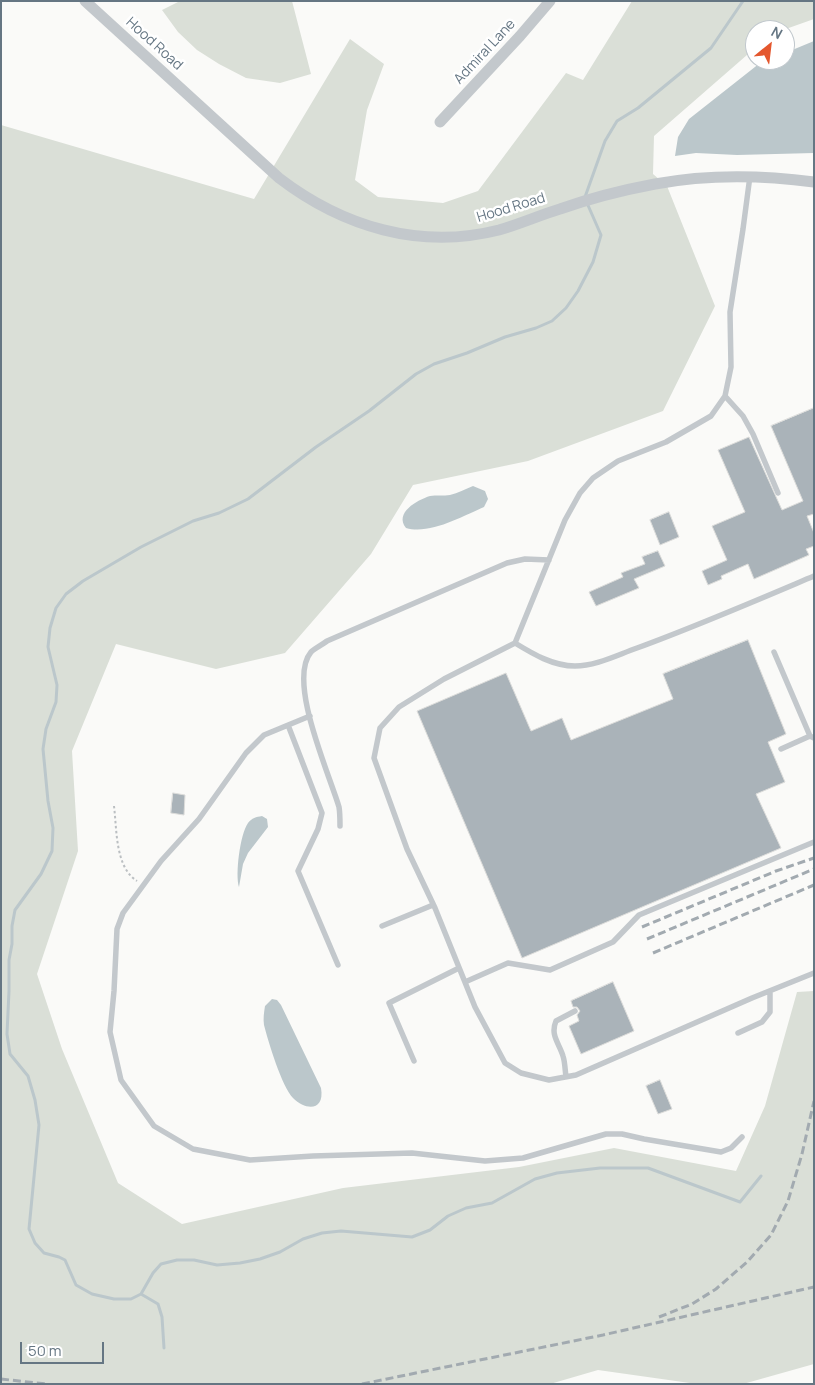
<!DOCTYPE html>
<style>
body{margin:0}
#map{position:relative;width:815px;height:1385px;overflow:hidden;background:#fafaf8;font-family:Manrope,sans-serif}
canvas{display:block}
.frame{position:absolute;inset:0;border:2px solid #657683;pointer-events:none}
.north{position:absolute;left:745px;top:20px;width:50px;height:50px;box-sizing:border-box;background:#fff;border:1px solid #c1c8cd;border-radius:50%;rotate:29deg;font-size:14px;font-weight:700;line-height:20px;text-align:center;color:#657683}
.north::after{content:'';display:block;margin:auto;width:18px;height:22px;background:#e4572e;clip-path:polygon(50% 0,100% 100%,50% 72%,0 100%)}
.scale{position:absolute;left:20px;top:1342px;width:84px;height:22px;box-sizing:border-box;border:2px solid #657683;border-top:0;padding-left:6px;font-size:15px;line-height:18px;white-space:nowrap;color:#657683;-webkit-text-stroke:4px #fff;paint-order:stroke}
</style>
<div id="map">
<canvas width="815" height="1385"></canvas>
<div class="frame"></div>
<div class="north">N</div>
<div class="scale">50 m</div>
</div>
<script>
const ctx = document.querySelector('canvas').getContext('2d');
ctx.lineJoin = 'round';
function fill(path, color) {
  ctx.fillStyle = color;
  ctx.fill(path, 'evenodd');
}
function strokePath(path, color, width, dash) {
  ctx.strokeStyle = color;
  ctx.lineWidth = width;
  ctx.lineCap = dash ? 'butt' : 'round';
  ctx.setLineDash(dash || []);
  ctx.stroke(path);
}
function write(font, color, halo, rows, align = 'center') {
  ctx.font = font + ' Manrope,sans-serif';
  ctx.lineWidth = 5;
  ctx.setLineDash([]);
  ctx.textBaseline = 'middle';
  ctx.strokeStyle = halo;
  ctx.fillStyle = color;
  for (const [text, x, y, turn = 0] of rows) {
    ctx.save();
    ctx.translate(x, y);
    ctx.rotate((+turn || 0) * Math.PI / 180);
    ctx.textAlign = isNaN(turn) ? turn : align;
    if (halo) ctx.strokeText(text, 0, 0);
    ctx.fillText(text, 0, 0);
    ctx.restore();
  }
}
fill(new Path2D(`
 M180,1h112l19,73 -31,9 -34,-5 -27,-14 -22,-14 -19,-18 -16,-22z
 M632,1h182v18l-31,11h-28v18l-101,88 -1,38 14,12 48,120 -52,105 -135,50 -115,24 -42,69 -86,99 -69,16 -100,-25 -44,107 6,100 -41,123 25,75 56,134 64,41 161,-36 176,-21 95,-19 122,23 29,-65 32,-114 17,-1v373l-71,20h-46l-99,-14 -48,14h-549v-1259l253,74 96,-160 34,25 -17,46 -12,70 23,17 65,6 35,-12 88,-118 17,7z`), '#dadfd7');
fill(new Path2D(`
 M814,41v112l-77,2 -41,-2 -21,3 3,-19 11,-18 71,-56 7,-3h18v-7z
 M473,486l12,5 3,8 -4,8c-21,9 -54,28 -78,21 -12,-15 11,-28 24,-32 6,-1 14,0 20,-1 8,-2 15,-6 23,-9z
 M262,816l5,3 1,8 -20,26 -5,11 -4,23c-4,-12 1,-53 9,-64 4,-5 8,-6 14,-7z
 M272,999l5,1 4,5 40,83c4,23 -15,23 -28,10 -11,-11 -25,-57 -29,-73 -1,-6 0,-13 1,-19z`), '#bbc7cb');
strokePath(new Path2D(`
 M585,197l20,-56 12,-20 21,-13 73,-60 32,-47
 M587,203l14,32 -8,27 -15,29 -12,17 -14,13 -16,7 -31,9 -38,16 -33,11 -18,10 -47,37 -53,36 -68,52 -29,14 -26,8 -52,26 -58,34 -17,13 -10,14 -6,20 -2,19 9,38 -1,17 -10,27 -3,20 5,52 5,27 -1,23 -11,23 -26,36 -3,16v18l-3,16v31l-2,43 3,20 18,22 7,24 4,25 -10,104 6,14 9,10 15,4 6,3 11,25 16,9 22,5h17l10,-5 12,-21 8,-9 16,-4h17l23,5 23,-2 20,-4 20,-7 23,-13 19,-6 19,-2 71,6 18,-7 18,-14 18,-8 26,-5 43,-24 22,-6 43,-5h48l92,34 21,-26
 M141,1294l17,10 4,13 2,31`), '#bbc7cb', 3);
const building = new Path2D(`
 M814,408v106l-7,2 7,17v13l-8,3 3,6 -55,24 -6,-15 -27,12 1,3 -14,6 -6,-14 25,-11 -15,-34 33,-14 -27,-62 31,-13 33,73 21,-9 -32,-75z
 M669,512l10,25 -19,8 -10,-25z
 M658,551l7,15 -31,13 5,9 -43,18 -7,-14 34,-15 -2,-4 24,-9 -3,-7z
 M748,640l38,94 -18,8 17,40 -29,12 25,54 -259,110 -105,-247 89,-38 25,58 31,-13 9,22 102,-41 -10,-25z
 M173,793l12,2 -1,20 -13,-2z
 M613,982l21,49 -53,23 -12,-28 10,-5 -2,-6 3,-4 -3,-4h-4l-2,-6z
 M660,1080l12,29 -14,5 -12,-28z`);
fill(building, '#aab3b9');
strokePath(building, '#dcdcda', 1);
strokePath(new Path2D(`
 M114,806c3,24 1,61 23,75`), '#bbbfc2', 2, [2.5, 2.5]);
strokePath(new Path2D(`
 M750,176l-7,53 -13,83 1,55 -6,29 -14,20 -45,26 -48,19 -25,17 -13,15 -15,27 -50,123 -71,36 -45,28 -19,21 -6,30 33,91 28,59 40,99 30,56 16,10 28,7 27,-5 176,-77 62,-25
 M725,396l18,20 10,18 25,59
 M515,643c18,11 38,23 60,23 21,0 42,-11 62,-18 60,-22 118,-47 177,-72
 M774,652l36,84 4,2
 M310,716l-46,19 -18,18 -47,66 -38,42 -38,52 -6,16 -3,62 -4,41 11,48 33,46 39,23 57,11 63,-4 99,-3 73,8 38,-3 83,-24h16l22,5 77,13 10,-4 11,-11
 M288,725l34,88 -4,16 -20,42 40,94
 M781,749l29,-13
 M340,826c0,-6 0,-13 -1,-19 -10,-34 -52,-126 -28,-155 4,-4 11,-7 16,-11l180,-78 18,-4 24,1
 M382,926l51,-21
 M465,982l43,-19 42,7 63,-28 26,-27 175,-73
 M738,1033l24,-11 8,-10v-21
 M414,1061l-25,-58 70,-35
 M566,1077c-1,-7 -1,-15 -3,-21 -4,-13 -13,-21 -7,-35l19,-10`), '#c3c8cc', 5.5);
strokePath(new Path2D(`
 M85,1l194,177c64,49 141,72 220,52 21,-6 41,-15 61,-21 31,-11 63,-19 95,-25 53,-10 106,-9 159,-2
 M440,122l80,-86 30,-35`), '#c3c8cc', 11);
strokePath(new Path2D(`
 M642,927l134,-56 38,-13
 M647,939l167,-70
 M653,953l161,-68
 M659,1317l33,-13 24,-15 31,-27 24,-27 17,-34 14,-47 12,-53
 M1,1379l45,5
 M362,1384l241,-49 211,-48`), '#a2aab0', 3, [8, 4]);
write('14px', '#657683', '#fff', [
 ["Hood Road",154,44,42],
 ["Admiral Lane",485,52,-47],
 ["Hood Road",511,208,-17]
]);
</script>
